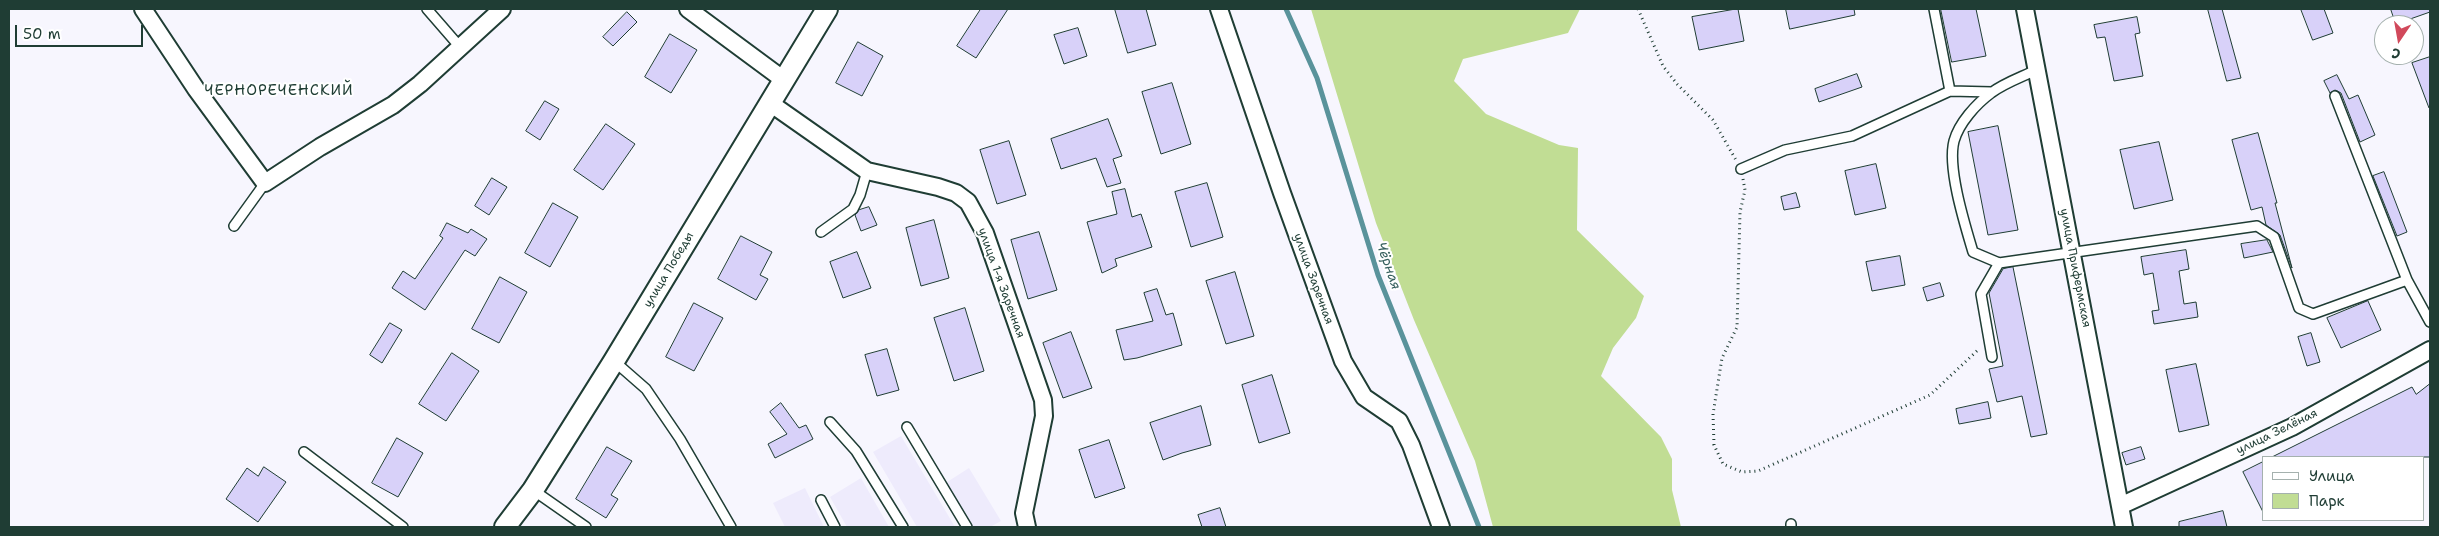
<!DOCTYPE html>
<meta charset="utf-8">
<style>
body{margin:0}
#map{position:relative;width:2439px;height:536px;overflow:hidden;background:#f7f6fe;font-family:"Shantell Sans",sans-serif}
canvas{display:block}
.frame{position:absolute;inset:0;border:10px solid #1f3d34;pointer-events:none}
.legend{position:absolute;left:2262px;top:456px;width:162px;height:65px;box-sizing:border-box;background:#fff;border:1px solid #a5b1ae;margin:0;padding:6px 9px;list-style:none;font-size:15px;color:#1f3d34}
.legend li{display:flex;align-items:center;gap:10px;height:25px}
.legend b{width:25px;border:1px solid #a5b1ae}
.north{position:absolute;left:2374px;top:15px;width:50px;height:50px;box-sizing:border-box;background:#fff;border:1px solid #a5b1ae;border-radius:50%;rotate:192deg;font-size:14px;font-weight:700;line-height:20px;text-align:center;color:#1f3d34}
.north::after{content:'';display:block;margin:auto;width:18px;height:22px;background:#d1495b;clip-path:polygon(50% 0,100% 100%,50% 72%,0 100%)}
.scale{position:absolute;left:15px;top:25px;width:128px;height:22px;box-sizing:border-box;border:2px solid #1f3d34;border-top:0;padding-left:6px;font-size:15px;line-height:18px;white-space:nowrap;color:#1f3d34;-webkit-text-stroke:4px #fff;paint-order:stroke}
</style>
<div id="map">
<canvas width="2439" height="536"></canvas>
<div class="frame"></div>
<ul class="legend">
<li><b style="height:6px;background:#fff"></b>Улица</li>
<li><b style="height:14px;background:#c1dd94"></b>Парк</li>
</ul>
<div class="north">С</div>
<div class="scale">50 m</div>
</div>
<script>
const ctx = document.querySelector('canvas').getContext('2d');
ctx.lineJoin = 'round';
function fill(path, color) {
  ctx.fillStyle = color;
  ctx.fill(path, 'evenodd');
}
function strokePath(path, color, width, dash) {
  ctx.strokeStyle = color;
  ctx.lineWidth = width;
  ctx.lineCap = dash ? 'butt' : 'round';
  ctx.setLineDash(dash || []);
  ctx.stroke(path);
}
function write(font, color, halo, rows, align = 'center') {
  ctx.font = font + ' "Shantell Sans",sans-serif';
  ctx.lineWidth = 4;
  ctx.setLineDash([]);
  ctx.textBaseline = 'middle';
  ctx.strokeStyle = halo;
  ctx.fillStyle = color;
  for (const [text, x, y, turn = 0] of rows) {
    ctx.save();
    ctx.translate(x, y);
    ctx.rotate((+turn || 0) * Math.PI / 180);
    ctx.textAlign = isNaN(turn) ? turn : align;
    if (halo) ctx.strokeText(text, 0, 0);
    ctx.fillText(text, 0, 0);
    ctx.restore();
  }
}
fill(new Path2D(`
 M901,436l54,91h-38l-44,-75z
 M969,468l32,53 -11,6h-21l-25,-43z
 M861,478l28,49h-42l-17,-30z
 M805,488l19,39h-39l-12,-24z`), '#eeebfc');
fill(new Path2D(`
 M1311,9h269l-12,24 -105,26 -9,22 32,33 73,31 19,3 -1,82 67,66 -8,22 -23,30 -12,28 60,61 11,22v31l9,37h-188l-18,-66 -61,-141 -38,-97z`), '#c1dd94');
strokePath(new Path2D(`
 M1286,9l31,69 61,197 101,252`), '#5a939b', 5);
const building = new Path2D(`
 M981,9h27l-32,49 -19,-12z
 M1115,9h31l10,36 -28,8z
 M1738,9l6,32 -45,9 -7,-33z
 M1786,9h68l1,6 -65,14z
 M1941,9h35l10,47 -34,6z
 M2208,9h14l19,69 -14,3z
 M2301,9h23l9,24 -20,7z
 M2391,9h39v3l-34,12z
 M627,12l10,10 -24,24 -10,-9z
 M2137,17l3,16 -5,1 8,42 -29,5 -9,-44 -8,1 -3,-13z
 M1078,28l9,28 -23,8 -10,-29z
 M670,34l27,16 -26,43 -26,-16z
 M858,42l25,14 -21,40 -26,-13z
 M2430,57v51h-1l-17,-45z
 M1857,74l5,13 -43,15 -4,-13z
 M2337,75l12,24 9,-4 17,40 -15,7 -19,-49 -6,-3 -5,3 -6,-12z
 M1172,83l19,61 -30,10 -19,-62z
 M545,101l14,8 -19,31 -14,-9z
 M1108,119l14,37 -9,3 8,24 -14,4 -11,-29 -35,11 -10,-30z
 M606,124l29,20 -32,46 -29,-20z
 M1998,126l20,104 -30,5 -20,-103z
 M2258,133l19,70h-2l17,65 -12,-33 -14,-10 -4,-18 -11,3 -19,-70z
 M1009,141l17,54 -29,9 -17,-54z
 M2159,142l14,58 -39,9 -14,-59z
 M1876,164l10,44 -31,7 -10,-44z
 M2384,172l23,60 -10,4 -24,-60z
 M492,178l15,9 -18,28 -14,-9z
 M1207,183l16,54 -32,10 -16,-55z
 M1125,189l7,28 9,-3 11,33 -37,12 2,7 -15,7 -15,-51 30,-8 -5,-22z
 M1796,193l4,14 -16,3 -3,-13z
 M553,203l25,14 -28,50 -25,-14z
 M869,207l8,18 -16,6 -6,-16 4,-5z
 M934,220l15,58 -28,8 -15,-58z
 M447,223l21,10 3,-4 16,10 -12,17 -10,-6 -40,60 -33,-22 11,-17 12,8 28,-41 -3,-2z
 M1039,232l18,58 -29,9 -17,-59z
 M741,236l31,16 -12,23 8,4 -12,21 -38,-21z
 M2267,240l6,12 -29,6 -3,-14z
 M2186,250l3,19 -10,2 5,33 12,-2 2,15 -44,7 -2,-13 7,-1 -6,-37 -9,2 -3,-18z
 M857,252l14,36 -28,10 -13,-36z
 M1900,256l5,29 -33,6 -6,-29z
 M2013,267l34,167 -16,3 -9,-41 -25,6 -8,-33 14,-3 -14,-73 14,-24z
 M1235,272l19,64 -28,8 -20,-63z
 M500,277l27,15 -28,51 -27,-14z
 M1940,283l4,13 -17,5 -4,-13z
 M1157,289l9,26 7,-2 9,32 -45,13 -13,2 -8,-30 37,-9 -9,-28z
 M2368,301l13,29 -40,18 -14,-30z
 M694,303l29,15 -29,53 -28,-14z
 M965,308l19,63 -30,10 -20,-63z
 M390,323l12,7 -20,33 -12,-8z
 M1071,332l21,56 -29,10 -20,-55z
 M2311,333l9,29 -13,4 -9,-29z
 M887,349l12,41 -22,6 -12,-41z
 M452,353l27,18 -33,50 -27,-17z
 M2196,364l13,61 -30,7 -13,-62z
 M1272,375l18,58 -31,10 -17,-58z
 M2430,384v73h-158l140,-70 4,7z
 M1988,402l3,16 -32,6 -3,-15z
 M781,403l18,25 7,-3 7,14 -38,19 -7,-14 19,-10 -17,-22z
 M1201,406l10,39 -29,8 -19,7 -13,-37z
 M397,438l26,15 -25,44 -26,-14z
 M1109,440l16,48 -30,10 -16,-48z
 M607,447l25,14 -21,34 7,4 -12,19 -30,-19z
 M2141,447l4,12 -19,6 -4,-12z
 M2263,462v50l-20,-40z
 M264,467l22,15 -28,40 -32,-23 21,-31 11,8z
 M1220,508l6,19h-24l-4,-12z
 M2223,511l4,16h-48v-5z`);
fill(building, '#d8d1f9');
strokePath(building, '#1f3d34', 1);
const service = new Path2D(`
 M427,9l33,38
 M1934,9l16,82
 M2036,70c-14,7 -32,13 -45,23 -15,11 -32,30 -37,48 -7,27 11,84 19,111l26,11 258,-37 17,11 25,71 14,6 94,-34 23,42
 M2335,96l72,184
 M1741,169l44,-19 67,-14 98,-45 42,1
 M234,226l31,-43
 M821,232l32,-23 7,-14 7,-24
 M1992,357l-11,-63 18,-31
 M614,361l32,28 34,50 51,88
 M830,422l26,29 47,76
 M907,427l60,100
 M304,452l99,75
 M533,490l53,37
 M821,500l14,27
 M1791,524v3`);
const minor = new Path2D(`
 M143,9l53,80 69,94 55,-36 73,-42 27,-21 82,-75
 M688,9l96,71
 M1219,9l63,184 61,168 21,36 35,24 12,24 30,82
 M2025,9l99,518
 M770,103l97,68 71,16 18,6 12,9 17,31 58,167 1,16 -20,97 3,14
 M2120,506l172,-79 138,-77`);
const tertiary = new Path2D(`
 M505,527l28,-37 81,-129 213,-352`);
strokePath(service, '#1f3d34', 12);
strokePath(minor, '#1f3d34', 20);
strokePath(tertiary, '#1f3d34', 24);
strokePath(new Path2D(`
 M1638,9l25,57 14,18 36,36 23,40
 M1743,179l2,11 -5,22 -3,115 -15,31 -9,56 1,31 9,19 19,8 16,-1 172,-76 49,-46`), '#1f3d34', 3, [1, 4]);
strokePath(service, '#fff', 9);
strokePath(minor, '#fff', 16);
strokePath(tertiary, '#fff', 20);
write('12px', '#1f3d34', '#fff', [
 ["улица Прифермская",2075,268,79],
 ["улица Победы",669,270,-59],
 ["улица Заречная",1313,279,70],
 ["улица 1-я Заречная",1001,283,70],
 ["улица Зелёная",2277,432,-26]
]);
write('italic 14px', '#38615f', '#fff', [
 ["Чёрная",1388,266,71]
]);
ctx.letterSpacing = '1px';
write('15px', '#1f3d34', '#fff', [
 ["ЧЕРНОРЕЧЕНСКИЙ",279,91]
]);
ctx.letterSpacing = '0px';
</script>
